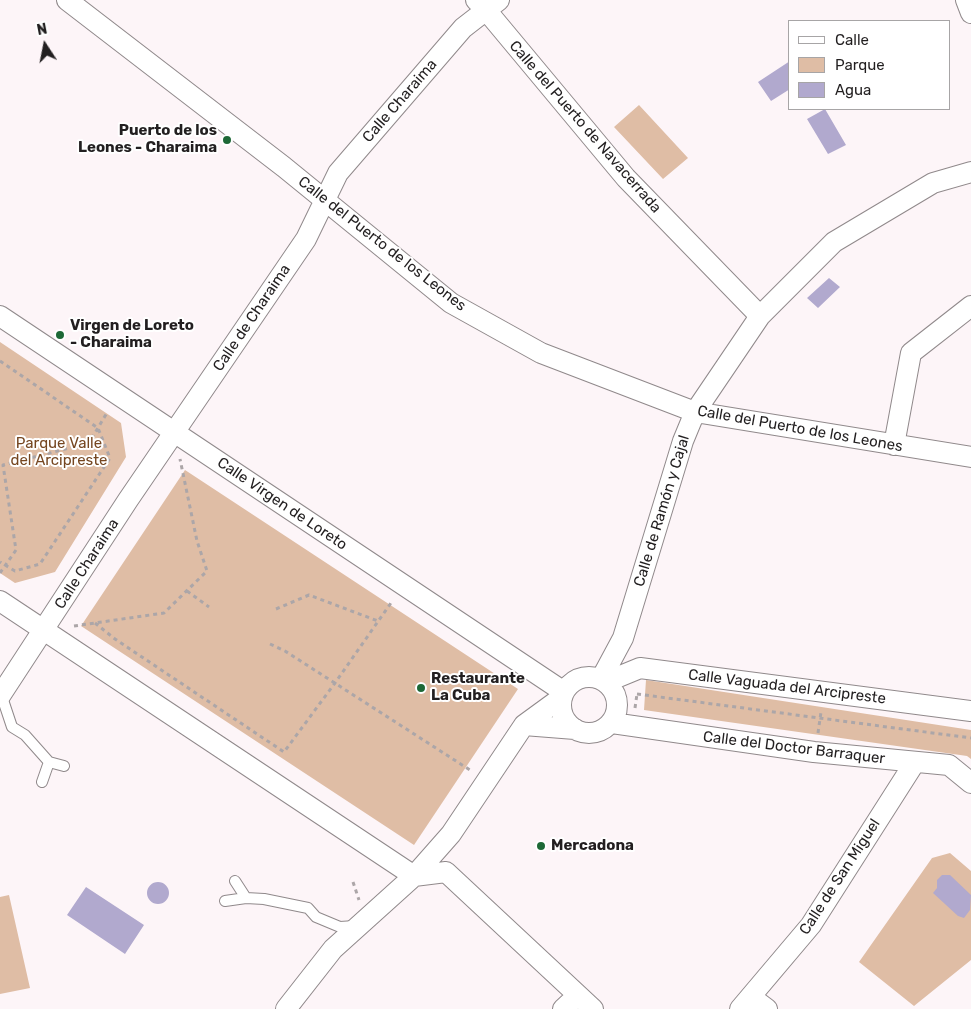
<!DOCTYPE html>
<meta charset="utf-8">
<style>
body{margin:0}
#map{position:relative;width:971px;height:1009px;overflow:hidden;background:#fdf5f8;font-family:Rubik,sans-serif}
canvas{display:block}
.legend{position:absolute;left:788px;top:20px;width:162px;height:90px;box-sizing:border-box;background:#fff;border:1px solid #a7a5a6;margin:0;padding:6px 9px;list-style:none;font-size:15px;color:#221f20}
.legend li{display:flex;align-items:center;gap:10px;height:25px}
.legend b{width:25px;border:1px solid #a7a5a6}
.north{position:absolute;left:20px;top:20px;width:50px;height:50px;-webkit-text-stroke:4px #fff;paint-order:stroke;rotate:349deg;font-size:14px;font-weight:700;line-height:20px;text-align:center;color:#221f20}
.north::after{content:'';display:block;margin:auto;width:18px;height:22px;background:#221f20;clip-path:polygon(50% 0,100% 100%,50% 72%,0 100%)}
</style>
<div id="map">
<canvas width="971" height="1009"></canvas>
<ul class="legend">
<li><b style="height:6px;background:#fff"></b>Calle</li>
<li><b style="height:14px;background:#dfbda5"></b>Parque</li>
<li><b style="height:14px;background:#b1a9ce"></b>Agua</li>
</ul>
<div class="north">N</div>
</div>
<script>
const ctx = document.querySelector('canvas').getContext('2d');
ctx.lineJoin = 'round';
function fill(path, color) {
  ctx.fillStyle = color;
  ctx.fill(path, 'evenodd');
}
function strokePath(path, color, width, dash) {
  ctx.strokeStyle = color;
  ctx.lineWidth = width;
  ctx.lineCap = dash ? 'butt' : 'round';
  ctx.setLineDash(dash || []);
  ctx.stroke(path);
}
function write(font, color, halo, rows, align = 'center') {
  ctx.font = font + ' Rubik,sans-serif';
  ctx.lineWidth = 4;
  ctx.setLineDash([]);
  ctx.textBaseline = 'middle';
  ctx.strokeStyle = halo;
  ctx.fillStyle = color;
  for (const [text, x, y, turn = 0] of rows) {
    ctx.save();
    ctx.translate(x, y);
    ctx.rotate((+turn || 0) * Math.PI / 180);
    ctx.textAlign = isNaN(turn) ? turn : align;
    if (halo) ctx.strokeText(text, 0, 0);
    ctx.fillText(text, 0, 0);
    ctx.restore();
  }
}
fill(new Path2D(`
 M639,105l49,53 -25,21 -49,-52z
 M0,342l121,81 5,34 -71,115 -40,11 -15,-10z
 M185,470l333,219 -104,156 -333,-219z
 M646,680l325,50v29l-4,-3 -323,-46z
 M950,853l21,18v89l-57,46 -55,-44 73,-104z
 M9,895l21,93 -30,6v-97z`), '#dfbda5');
fill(new Path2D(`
 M790,61v28l-19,12 -13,-19z
 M825,109l21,36 -18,9 -21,-35z
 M829,278l11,9 -22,21 -11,-10z
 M942,875h8l21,20 -1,15 -6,8 -6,-2 -25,-23 4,-5v-8z
 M147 893a11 11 0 1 1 22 0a11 11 0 1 1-22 0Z
 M86,887l58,38 -19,29 -58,-39z`), '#b1a9ce');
const service = new Path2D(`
 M1,694l11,33 13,8 24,27 15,4
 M42,782l7,-20
 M235,881l11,17
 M225,901l21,-3 18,1 44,9 8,9 24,10 15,-1`);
const minor = new Path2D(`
 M67,0l217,167 167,136 90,50 154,59 276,45
 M476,0l10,10 140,168 134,138
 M966,0l5,13
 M0,316l564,376
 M894,445l17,-92 60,-47
 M0,601l414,275
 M561 705a28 28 0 1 1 56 0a28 28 0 1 1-56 0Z
 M601,679l22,-41 60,-197 12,-29 65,-96 74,-74 99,-59 38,-11
 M606,682l34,-14 331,43
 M0,696l128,-196 178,-261 32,-66 125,-145 36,-28
 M612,723l202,29 135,13 22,18
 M524,725l51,4
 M414,876l32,-4 147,137
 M751,997l16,12
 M286,1009l47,-60 81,-73 37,-42 73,-109 37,-27
 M563,1009l15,-14
 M740,1009l71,-84 104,-163`);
strokePath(service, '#90898b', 12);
strokePath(minor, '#90898b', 22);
strokePath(new Path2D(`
 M0,361l98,67 12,30 -70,106 -25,7 -15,-9
 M0,573l16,-23 -13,-85 86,-22 19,-32
 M187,591l22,16
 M276,609l33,-14 69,26
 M95,623l20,16 169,113 51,-69 58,-83
 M74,626l90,-13 43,-42 -10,-30 -17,-82
 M270,644l15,7 185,119
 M637,694l334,44
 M635,708l2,-14
 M818,733l3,-21
 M353,882l6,18`), '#aca6a8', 3, [4, 4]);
strokePath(service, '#fff', 10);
strokePath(minor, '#fff', 20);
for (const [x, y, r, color] of [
 [227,140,5,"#1d6836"],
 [60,335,5,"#1d6836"],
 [421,688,5,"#1d6836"],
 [541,846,5,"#1d6836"]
]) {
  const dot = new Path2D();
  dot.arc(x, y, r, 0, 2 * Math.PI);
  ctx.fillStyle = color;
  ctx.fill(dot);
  strokePath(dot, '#fff', 2);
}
write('15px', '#221f20', '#fff', [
 ["Calle Charaima",400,101,-49],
 ["Calle del Puerto de Navacerrada",585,127,49],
 ["Calle del Puerto de los Leones",382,244,38],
 ["Calle de Charaima",252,318,-56],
 ["Calle del Puerto de los Leones",800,429,10],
 ["Calle Virgen de Loreto",282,504,34],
 ["Calle de Ramón y Cajal",662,511,-73],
 ["Calle Charaima",87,564,-57],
 ["Calle Vaguada del Arcipreste",787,687,7],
 ["Calle del Doctor Barraquer",794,748,7],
 ["Calle de San Miguel",840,877,-57]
]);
write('bold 15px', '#221f20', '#fff', [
 ["Puerto de los",217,131,"right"],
 ["Leones - Charaima",217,148,"right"],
 ["Virgen de Loreto",70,326],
 ["- Charaima",70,343],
 ["Restaurante",431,679],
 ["La Cuba",431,696],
 ["Mercadona",551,846]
], 'left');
write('15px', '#754620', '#fff', [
 ["Parque Valle",59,444],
 ["del Arcipreste",59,461]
]);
</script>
